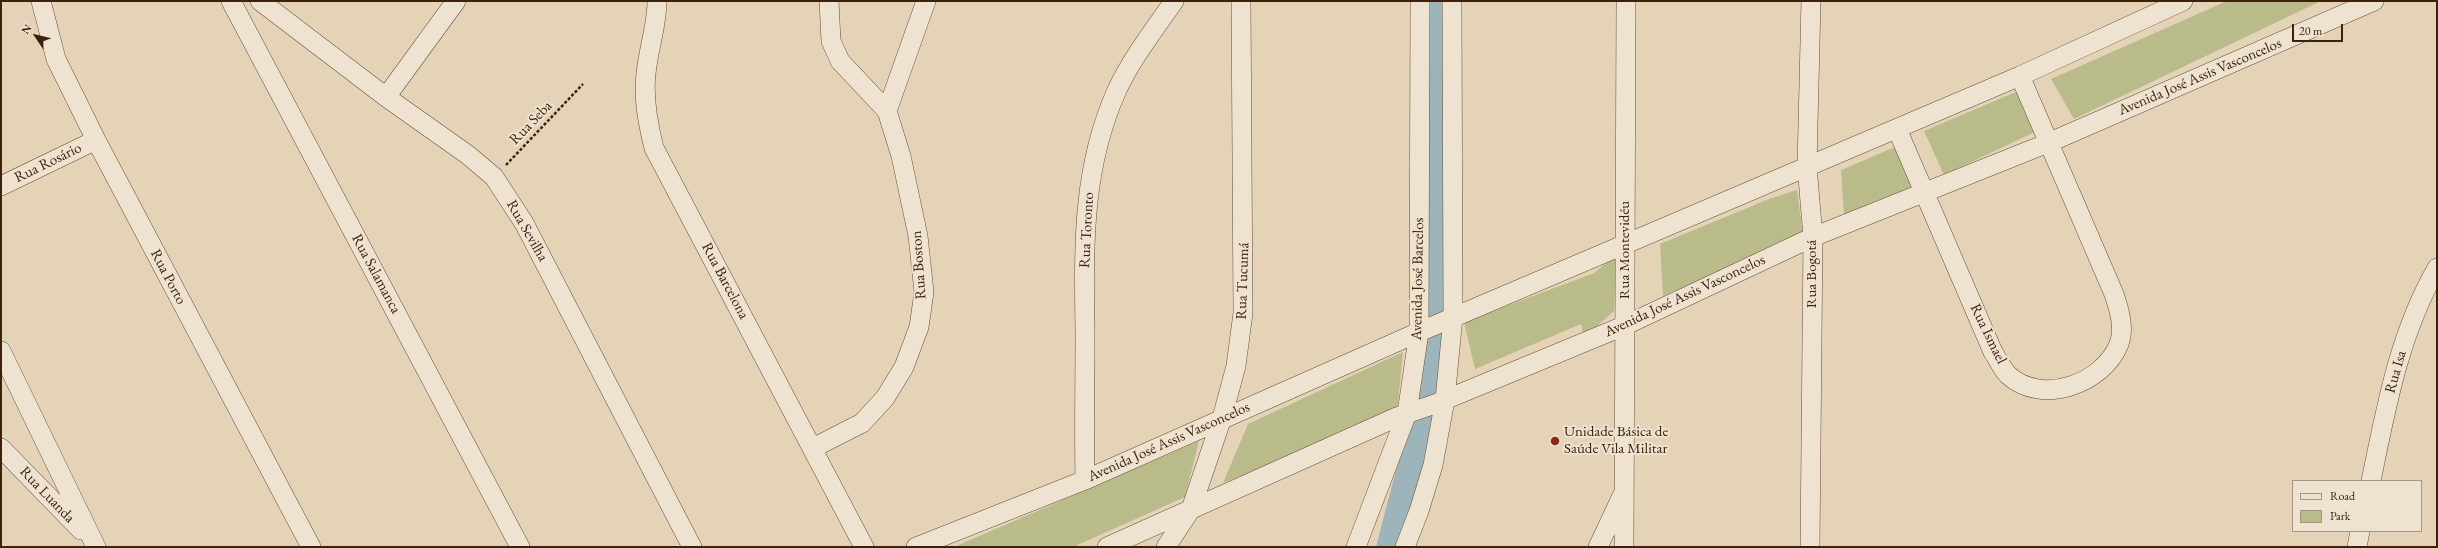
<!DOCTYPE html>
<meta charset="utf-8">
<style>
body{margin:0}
#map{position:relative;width:2438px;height:548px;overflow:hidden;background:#e5d3b8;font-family:"EB Garamond",serif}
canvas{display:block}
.frame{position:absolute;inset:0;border:2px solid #3d220a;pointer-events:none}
.legend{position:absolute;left:2292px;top:480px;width:130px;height:52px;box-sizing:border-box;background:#eee2d1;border:1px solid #a79581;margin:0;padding:5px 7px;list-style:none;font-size:12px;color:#3d220a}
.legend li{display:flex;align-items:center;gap:8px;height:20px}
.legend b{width:20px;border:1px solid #a79581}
.north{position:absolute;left:16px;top:16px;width:40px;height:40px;-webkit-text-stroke:3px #eee2d1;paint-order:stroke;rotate:305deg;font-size:11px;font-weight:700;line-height:16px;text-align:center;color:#3d220a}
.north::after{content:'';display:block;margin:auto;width:14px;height:18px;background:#3d220a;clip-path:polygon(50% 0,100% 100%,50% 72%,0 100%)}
.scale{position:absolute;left:2292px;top:24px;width:51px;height:18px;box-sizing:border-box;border:2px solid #3d220a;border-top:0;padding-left:5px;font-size:12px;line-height:14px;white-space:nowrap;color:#3d220a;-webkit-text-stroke:3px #eee2d1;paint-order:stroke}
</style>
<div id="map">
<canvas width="2438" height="548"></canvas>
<div class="frame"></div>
<ul class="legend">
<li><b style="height:5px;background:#eee2d1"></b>Road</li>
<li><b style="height:11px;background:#babb8b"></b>Park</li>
</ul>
<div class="north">N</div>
<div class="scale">20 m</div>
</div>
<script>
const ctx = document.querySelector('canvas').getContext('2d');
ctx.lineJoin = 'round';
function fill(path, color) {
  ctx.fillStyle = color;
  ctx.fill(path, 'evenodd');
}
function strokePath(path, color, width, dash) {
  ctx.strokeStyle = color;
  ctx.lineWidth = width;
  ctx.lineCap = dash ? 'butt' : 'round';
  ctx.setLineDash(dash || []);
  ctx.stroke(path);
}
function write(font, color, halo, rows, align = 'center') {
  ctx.font = font + ' "EB Garamond",serif';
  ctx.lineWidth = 4;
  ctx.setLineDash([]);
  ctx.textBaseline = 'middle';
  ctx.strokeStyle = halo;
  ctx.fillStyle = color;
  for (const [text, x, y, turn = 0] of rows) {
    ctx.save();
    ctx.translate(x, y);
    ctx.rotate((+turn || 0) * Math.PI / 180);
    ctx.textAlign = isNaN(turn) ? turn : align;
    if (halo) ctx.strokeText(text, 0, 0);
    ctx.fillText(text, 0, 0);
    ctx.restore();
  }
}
fill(new Path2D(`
 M2227,1h94l-247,118 -23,-40z
 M2018,91l21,39 -95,45 -20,-44z
 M1897,146l19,39 -72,31 -3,-46z
 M1797,190l6,45 -140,61 -3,-52 109,-45z
 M1616,255l-2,56 -30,27 -3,-14 -106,45 -11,-47 130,-49z
 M1403,352l-6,60 -174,71 25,-59z
 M1199,441l-14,56 -112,50h-119z`), '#babb8b');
strokePath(new Path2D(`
 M1392,547l40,-154 7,-49v-343`), '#9cb4ba', 31);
const minor = new Path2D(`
 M41,1l15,58 40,81 215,407
 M231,1l289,546
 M260,1l126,96 82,58 26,22 30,46 168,324
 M657,1c0,25 -9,49 -11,73 -3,25 2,50 8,74l210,399
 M386,97l70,-96
 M887,111l39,-110
 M1897,129l96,223c5,7 9,17 15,23 34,31 95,9 111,-31 6,-16 0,-35 -5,-50l-94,-218
 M1,186l95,-46
 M1,351l95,196
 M1,448l80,82
 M813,448l49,-25 23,-25 19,-31 15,-40 5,-35 -6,-56 -17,-80 -14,-45 -47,-50 -9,-20 -2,-40
 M1085,480c-1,-49 0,-97 0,-146 -1,-84 -4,-164 32,-244 15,-32 37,-60 57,-89
 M2371,481c15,-73 28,-147 66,-213
 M916,547l169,-67 334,-148 601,-256 163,-75
 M1107,547l290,-130 38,-13 191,-79 187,-88 235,-94 326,-142
 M1166,547l25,-38 31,-91 14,-52 7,-53 -2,-312
 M1356,547l51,-134 12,-81 1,-331
 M1405,547l14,-36 14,-46 12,-65 8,-83 -1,-316
 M1598,547l24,-51
 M1624,547l2,-546
 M1810,547l3,-310 -6,-71 4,-165
 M2357,547l3,-16`);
strokePath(minor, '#674e36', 20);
strokePath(new Path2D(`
 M506,165l77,-81`), '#3d220a', 2.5, [3, 2]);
strokePath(minor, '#eee2d1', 19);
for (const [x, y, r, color] of [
 [1555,441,5,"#8f2418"]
]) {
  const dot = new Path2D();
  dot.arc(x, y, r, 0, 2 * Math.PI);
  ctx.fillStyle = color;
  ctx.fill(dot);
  strokePath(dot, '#eee2d1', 1.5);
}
write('15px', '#3d220a', '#eee2d1', [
 ["Avenida José Assis Vasconcelos",2200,77,-23],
 ["Rua Seba",531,123,-46],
 ["Rua Rosário",48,163,-26],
 ["Rua Toronto",1087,230,-87],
 ["Rua Sevilha",527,231,60],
 ["Rua Montevidéu",1625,250,-90],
 ["Rua Boston",919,265,-94],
 ["Rua Salamanca",376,274,62],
 ["Rua Bogotá",1812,274,-90],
 ["Rua Porto",168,277,62],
 ["Avenida José Barcelos",1418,279,-89],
 ["Rua Barcelona",725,281,62],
 ["Rua Tucumá",1243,281,-88],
 ["Avenida José Assis Vasconcelos",1685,296,-25],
 ["Rua Ismael",1988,334,64],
 ["Rua Isa",2396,372,-74],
 ["Avenida José Assis Vasconcelos",1169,442,-24],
 ["Rua Luanda",47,495,46]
]);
write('15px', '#3d220a', '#eee2d1', [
 ["Unidade Básica de",1564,432],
 ["Saúde Vila Militar",1564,449]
], 'left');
</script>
